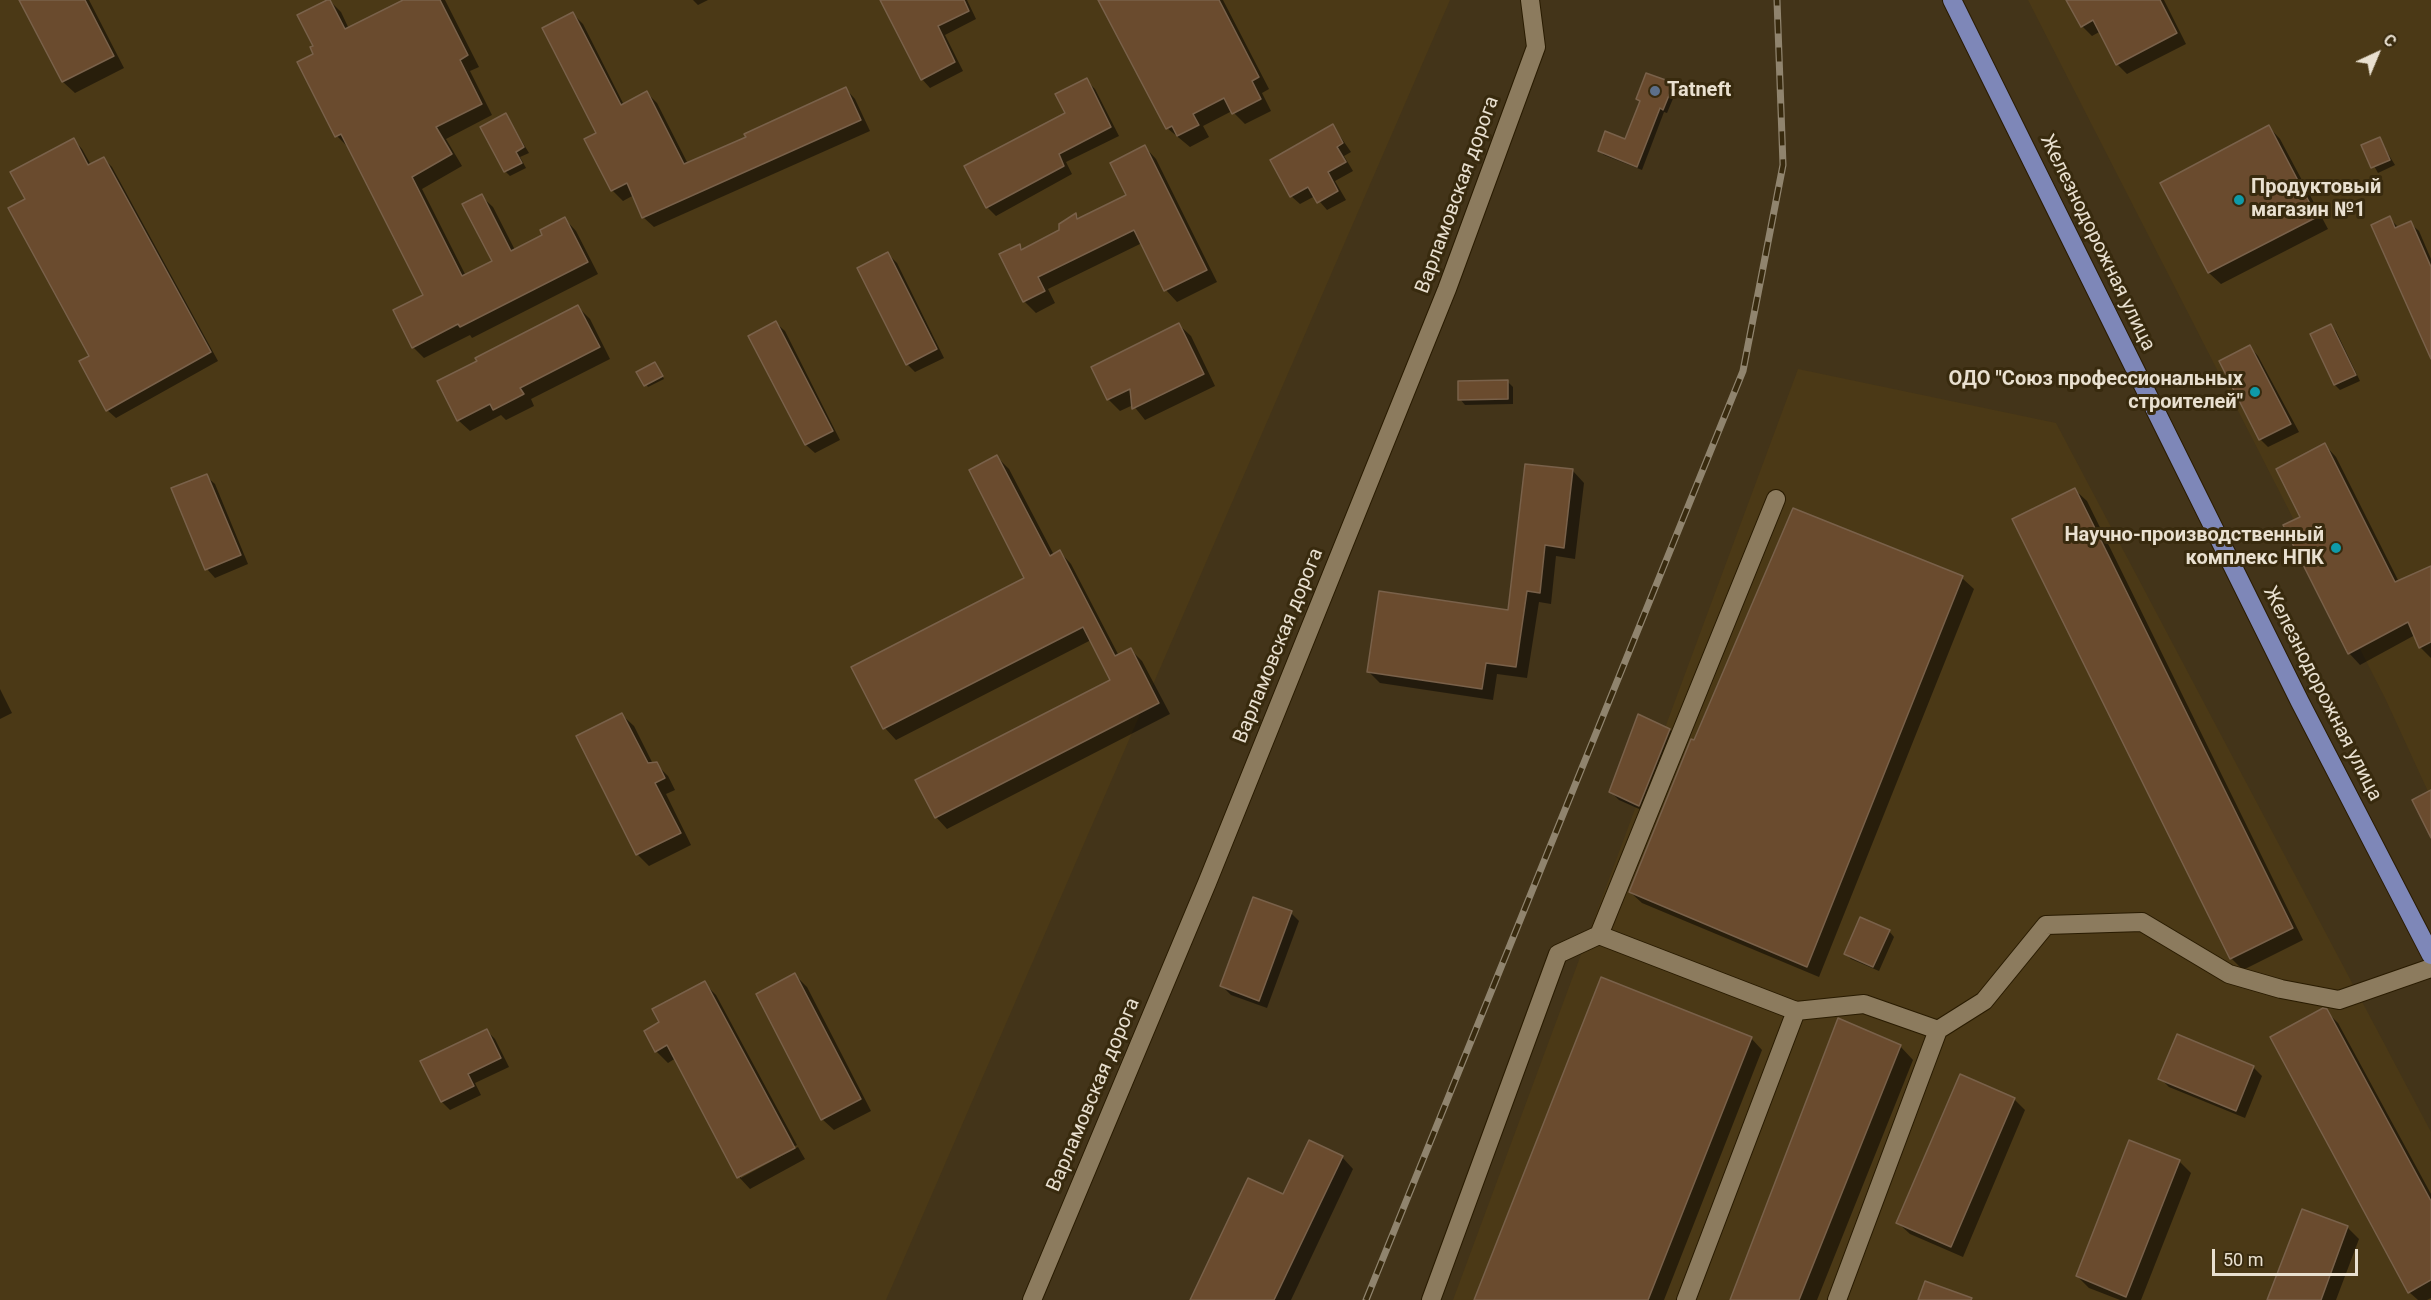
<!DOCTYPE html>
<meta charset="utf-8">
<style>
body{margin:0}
#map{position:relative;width:2431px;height:1300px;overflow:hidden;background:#433419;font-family:Roboto,sans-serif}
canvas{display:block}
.north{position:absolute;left:2347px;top:24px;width:60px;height:60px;-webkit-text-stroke:4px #382a0e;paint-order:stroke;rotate:44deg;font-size:16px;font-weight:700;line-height:24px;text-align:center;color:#e9e0d0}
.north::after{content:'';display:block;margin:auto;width:21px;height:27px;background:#e9e0d0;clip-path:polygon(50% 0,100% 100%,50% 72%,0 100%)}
.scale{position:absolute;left:2212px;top:1249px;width:146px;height:27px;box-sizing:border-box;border:3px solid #e9e0d0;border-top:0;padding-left:8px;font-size:18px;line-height:21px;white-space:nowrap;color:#e9e0d0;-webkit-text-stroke:4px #382a0e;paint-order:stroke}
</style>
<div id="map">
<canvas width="2431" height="1300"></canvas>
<div class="north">С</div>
<div class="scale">50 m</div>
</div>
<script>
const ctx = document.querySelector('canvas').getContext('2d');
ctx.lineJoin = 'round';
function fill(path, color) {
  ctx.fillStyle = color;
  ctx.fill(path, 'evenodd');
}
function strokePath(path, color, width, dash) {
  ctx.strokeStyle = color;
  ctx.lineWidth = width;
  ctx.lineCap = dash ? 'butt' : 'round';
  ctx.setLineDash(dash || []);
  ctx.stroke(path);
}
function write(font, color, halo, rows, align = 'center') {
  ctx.font = font + ' Roboto,sans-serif';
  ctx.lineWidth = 6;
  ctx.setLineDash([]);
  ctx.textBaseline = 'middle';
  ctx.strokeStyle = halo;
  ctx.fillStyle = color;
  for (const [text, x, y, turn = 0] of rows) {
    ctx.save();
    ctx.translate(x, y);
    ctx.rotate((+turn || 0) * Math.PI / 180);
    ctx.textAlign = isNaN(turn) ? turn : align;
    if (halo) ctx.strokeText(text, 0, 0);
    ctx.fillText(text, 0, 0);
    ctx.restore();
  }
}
fill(new Path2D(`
 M0,0h1450l-564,1300h-886z
 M2028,0h403v798l-46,-100z
 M1798,369l258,54 375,709v168h-978z`), '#4b3916');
fill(new Path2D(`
 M21,0h68l35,68 -49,25 -12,-11z
 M329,0l12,12 8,17 57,-29h39l34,67 -9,4 22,44 -46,24 16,27 -40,23 44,87 28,-14 -13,-66 12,11 22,43 29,-14 21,-17 11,12 22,43 -126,64 -2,-3 -46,23 -11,-11 12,-51 -77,-149 -11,-11 -21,-82 -1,-8z
 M693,0h15l-10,5z
 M881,0h86l9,19 -31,16 18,36 -33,17 -8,-9z
 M1100,0h123l46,89 -7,4 9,18 -26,13 -13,-13 -29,15 6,11 -19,10 -23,-19z
 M2067,0h97l22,44 -59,30 -10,-10 -16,-33 -9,5 -10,-10z
 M573,14l10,10 41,81 23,-12 10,10 31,61 60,-26 97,-50 10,11 15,32 -216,96 -11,-10 -9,-22 -11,6 -11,-11 -26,-50 12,-6z
 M1086,80l9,9 24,47 -53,26 6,12 -76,42 -9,-9 -21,-40 101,-53z
 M1673,85l4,4 -10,24 -3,-1 -22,58 -38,-15 -5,-4 27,-10z
 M506,115l23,38 -9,4 6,11 -16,8 -5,-5z
 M1333,126l18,26 -7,4 9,15 -18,10 11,19 -19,10 -12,-14 -15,8 -9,-8z
 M2269,127l11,12 48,90 -107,55 -12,-11 -47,-89z
 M2379,139l16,26 -17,8 -15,-27z
 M74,140l8,9 9,16 13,-6 8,8 106,194 -102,57 -9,-8 -16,-53 -64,-158z
 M1145,147l11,12 61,123 -40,20 -11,-12 -24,-47 -94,46 7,14 -19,10 -12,-12 -5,-55 5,4 36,-19 16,-16 4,4 48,-23z
 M2389,218l10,10 11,-5 9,8 12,28v83z
 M888,254l9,9 47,95 -29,14 -8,-8z
 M578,307l12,12 20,40 -79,40 3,7 -28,14 -5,-5 -31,16 -12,-11z
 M776,323l9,8 55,109 -25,13 -9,-8 -56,-109z
 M1179,325l12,11 24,50 -70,34 -12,-15 -13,6 -12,-12 -15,-32z
 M2331,326l5,5 24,50 -20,9 -5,-5z
 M2250,347l8,9 41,76 -31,15 -8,-8z
 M657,366l7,13 -16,8 -10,-14z
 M1507,381l6,6v17l-48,1 -5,-6z
 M2325,445l11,12 63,125 32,-14v90l-11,-11 -5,-12 -55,30 -11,-12 -47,-136z
 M997,457l12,12 45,86 6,-3 11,12 48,92 12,-6 11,11 28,53 -223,115 -11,-12 176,-137 -21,-40 -195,100 -11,-12 -32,-61 173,-89z
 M1573,471l11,12 -9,76 -19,-3 -5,48 -12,-2 -12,76 -30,-4 -4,26 -113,-17 -12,-12 142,-60z
 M206,476l9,8 33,80 -33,14 -8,-9z
 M2075,490l12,11 216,439 -60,30 -12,-12z
 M1794,510l168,68 12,11 -155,388 -177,-74 -12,-11z
 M0,689l12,24 -12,6z
 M622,715l12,11 19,38h3l12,12 7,14 -9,4 25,51 -42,21 -11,-11 -60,-118z
 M1639,716l31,14 8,9 -30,74 -29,-13 -9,-9z
 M1291,913l8,8 -32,87 -36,-13 -9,-9z
 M1889,931l5,6 -15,34 -28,-12 -5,-5z
 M795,975l12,12 64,124 -37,19 -12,-11z
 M704,983l12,12 81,150 -56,30v3l57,-31 7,12 -55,30 -11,-12 -63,-119 -8,5 -12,-12 5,-28z
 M2326,1011l12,12 93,171v104l-4,2h-9l-9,-8z
 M487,1031l8,8 14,28 -34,16 6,12 -31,15 -8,-8z
 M1751,1038l11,12 -98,250h-189z
 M1900,1046l13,14 -96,240h-85z
 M2253,1067l9,9 -17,42 -76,-31 -9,-9z
 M2014,1099l11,11 -62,147 -53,-23 -12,-11z
 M1342,1157l11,12 -62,131h-100z
 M2179,1161l12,12 -50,127h-21l-31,-12 -12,-12z
 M2302,1211l46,17 11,11 -23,61h-67z`), '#0007');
const building = new Path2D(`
 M19,0h66l29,56 -52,26z
 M327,0h3l15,29 58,-29h37l28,55 -8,5 22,44 -46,23 16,27 -40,23 50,99 30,-15 -30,-57 20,-10 29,57 31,-16 -2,-5 25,-13 23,45 -128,65 -2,-3 -46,24 -19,-38 30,-15 -82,-161 -6,3 -38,-75 16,-8 -3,-7 3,-1 -16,-31z
 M880,0h84l5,11 -31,15 17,36 -34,18z
 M1098,0h121l40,77 -7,4 9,18 -29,15 -8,-16 -31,16 6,11 -22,11 -5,-10 -6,3z
 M2066,0h94l17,33 -61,32 -23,-45 -12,7z
 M573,12l48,93 26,-14 37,73 62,-27 -2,-3 102,-47 15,33 -219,98 -15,-35 -16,8 -27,-52 12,-6 -54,-105z
 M1646,73l28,10 -11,27 -3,-2 -23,59 -39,-16 7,-20 20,8 15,-38 -4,-2z
 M1087,78l24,49 -52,27 5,12 -78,42 -22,-42 101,-53 -10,-19z
 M506,113l18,34 -8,5 6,11 -18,9 -24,-45z
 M1333,124l10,19 -6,4 9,15 -18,10 10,19 -21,12 -9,-16 -18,10 -20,-37z
 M2269,125l48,92 -109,56 -48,-90z
 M2380,137l10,23 -19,8 -10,-23z
 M74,138l14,27 16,-8 107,195 -105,59 -27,-50 10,-5 -81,-148 17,-9 -15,-27z
 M1145,145l62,125 -43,21 -30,-61 -96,47 7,14 -22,11 -24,-48 21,-10 1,6 38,-20v-6l17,-11 1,6 49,-24 -16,-32z
 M2390,216l5,12 16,-7 20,46v92l-60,-134z
 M888,252l49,97 -31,16 -49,-97z
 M578,305l22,42 -80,41 4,6 -31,16 -3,-6 -33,17 -20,-40 40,-20 -2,-3z
 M776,321l57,110 -28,14 -57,-109z
 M1179,323l25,51 -72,35 -2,-20 -23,11 -16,-33z
 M2331,324l25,51 -22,10 -24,-51z
 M2250,345l41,79 -32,16 -40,-79z
 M655,362l8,14 -19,10 -8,-14z
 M1508,380v19l-50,1v-19z
 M2325,443l70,139 36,-16v76l-12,6 -11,-26 -60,32 -65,-129 17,-8 -24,-48z
 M997,455l53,101 10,-6 55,106 16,-8 28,55 -224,115 -20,-38 195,-100 -27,-53 -200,102 -32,-62 173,-89 -55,-108z
 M1525,464l48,5 -9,79 -19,-3 -5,48 -13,-2 -11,76 -30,-4 -4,26 -115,-17 12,-81 129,19z
 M207,474l34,81 -36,15 -34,-82z
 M2075,488l218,440 -63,31 -218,-440z
 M1793,508l170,68 -156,391 -178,-75 62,-153 3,1z
 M622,713l26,50 9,-1 8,16 -10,5 26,50 -45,22 -60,-119z
 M1638,714l32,15 -31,77 -30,-14z
 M2431,790v48l-19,-38z
 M1253,897l39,14 -33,90 -39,-15z
 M1860,917l30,13 -17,37 -29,-13z
 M795,973l66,126 -40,21 -65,-126z
 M1601,977l151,60 -104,263h-174z
 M705,981l90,167 -58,30 -70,-133 -12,7 -11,-21 15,-9 -7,-13z
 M2323,1008l4,1 104,192v79l-23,13 -138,-256z
 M1838,1018l63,27 -102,255h-69z
 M487,1029l14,29 -33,16 6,12 -33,16 -21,-41z
 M2177,1034l77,32 -18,45 -78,-32z
 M1960,1074l55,24 -64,149 -55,-24z
 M1309,1140l34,16 -69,144h-84l58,-122 35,16z
 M2129,1140l51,20 -54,137 -50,-21z
 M2302,1209l46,17 -27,74h-54z
 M1925,1281l47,17 -1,2h-53z`);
fill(building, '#6a4b2e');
strokePath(building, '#79614a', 1.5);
const minor = new Path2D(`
 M1599,935l197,76
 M1032,1300l175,-417 240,-594 89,-242 -6,-47
 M1431,1300l127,-346 41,-19 177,-436
 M1686,1300l110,-289 68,-7 74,26 46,-29 62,-76 96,-3 87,52 52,15 58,11 92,-32
 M1837,1300l101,-270`);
const major = new Path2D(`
 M1952,0l348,702 131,253`);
strokePath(minor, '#291b01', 20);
strokePath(major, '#291b01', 20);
strokePath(minor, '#8c7b5e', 18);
strokePath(major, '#7e87b8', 18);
const rail = new Path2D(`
 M1366,1300l377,-929 40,-206 -6,-165`);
strokePath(rail, '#90846e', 7);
strokePath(rail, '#382a0e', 4.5, [14]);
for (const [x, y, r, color] of [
 [1655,91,6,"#5c6f8a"],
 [2239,200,6,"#0f9aa8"],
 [2255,392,6,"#0f9aa8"],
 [2336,548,6,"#0f9aa8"]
]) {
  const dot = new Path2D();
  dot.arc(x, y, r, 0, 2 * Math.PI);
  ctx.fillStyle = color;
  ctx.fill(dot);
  strokePath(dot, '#382a0e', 2);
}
write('bold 20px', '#e9e0d0', '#382a0e', [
 ["Tatneft",1667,91],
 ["Продуктовый",2251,188],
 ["магазин №1",2251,211],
 ["ОДО \"Союз профессиональных",2243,380,"right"],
 ["строителей\"",2243,403,"right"],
 ["Научно-производственный",2324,536,"right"],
 ["комплекс НПК",2324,559,"right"]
], 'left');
write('20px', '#e9e0d0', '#382a0e', [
 ["Варламовская дорога",1458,195,-70],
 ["Железнодорожная улица",2097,243,64],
 ["Варламовская дорога",1279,646,-68],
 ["Железнодорожная улица",2322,694,63],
 ["Варламовская дорога",1094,1095,-67]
]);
</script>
